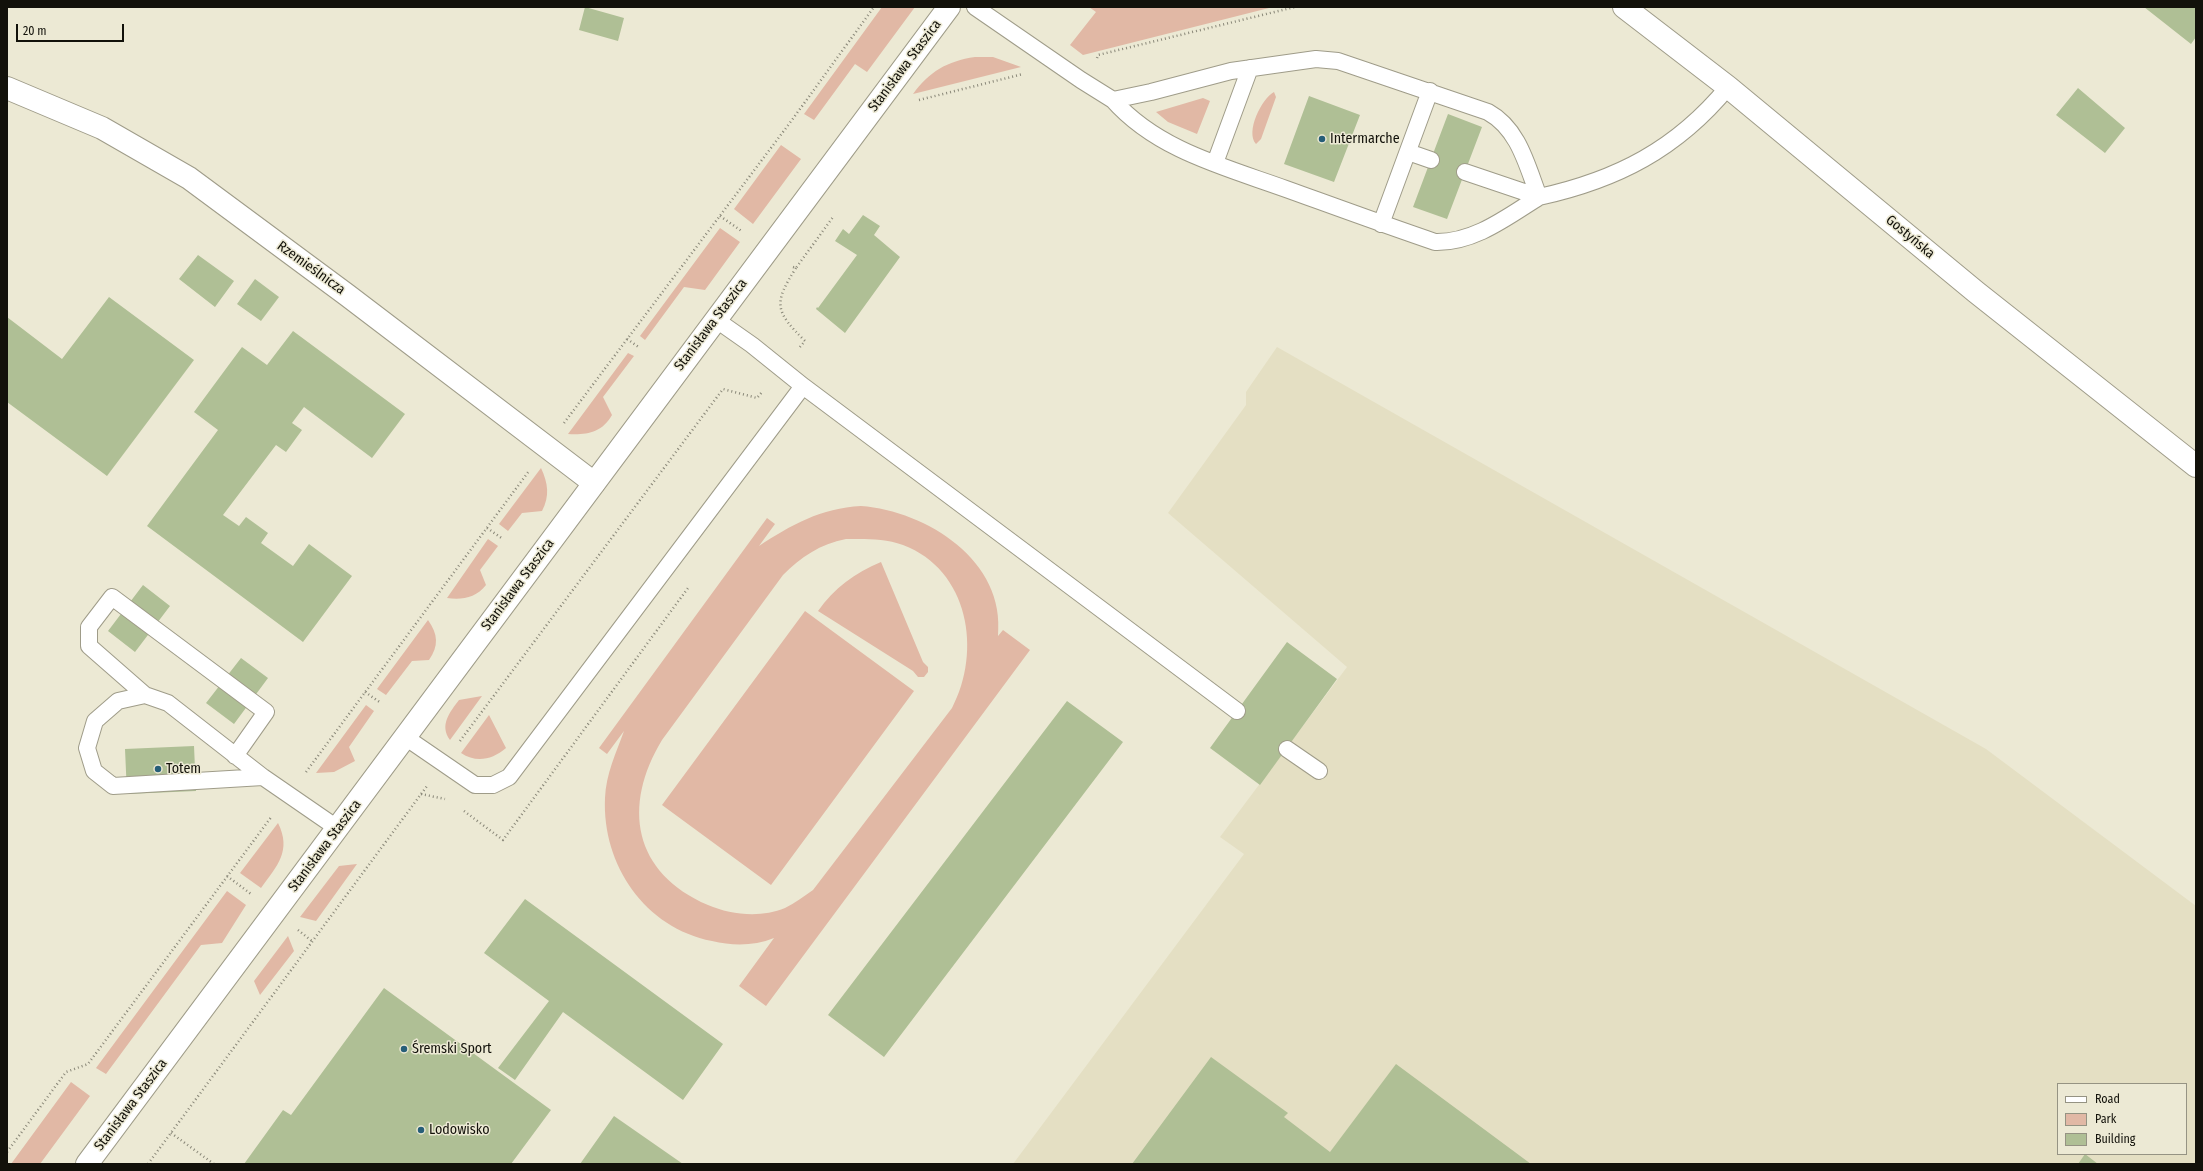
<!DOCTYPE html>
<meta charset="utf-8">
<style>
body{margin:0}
#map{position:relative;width:2203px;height:1171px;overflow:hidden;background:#ece9d4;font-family:"Fira Sans Condensed",sans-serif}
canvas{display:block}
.frame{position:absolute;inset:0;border:8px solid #12110a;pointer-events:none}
.legend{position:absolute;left:2057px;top:1083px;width:130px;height:72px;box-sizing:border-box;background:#ece9d4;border:1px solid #959383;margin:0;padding:5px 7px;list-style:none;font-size:12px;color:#12110a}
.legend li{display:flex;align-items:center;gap:8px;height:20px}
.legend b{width:20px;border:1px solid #959383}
.scale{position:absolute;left:16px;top:24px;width:108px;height:18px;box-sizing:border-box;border:2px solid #12110a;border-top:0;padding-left:5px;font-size:12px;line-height:14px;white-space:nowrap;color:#12110a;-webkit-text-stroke:3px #ece9d4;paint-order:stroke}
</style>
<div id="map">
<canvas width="2203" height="1171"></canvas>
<div class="frame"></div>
<ul class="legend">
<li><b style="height:5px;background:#fff"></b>Road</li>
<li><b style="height:11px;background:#e1b8a5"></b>Park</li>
<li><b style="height:11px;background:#afbf95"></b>Building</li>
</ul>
<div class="scale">20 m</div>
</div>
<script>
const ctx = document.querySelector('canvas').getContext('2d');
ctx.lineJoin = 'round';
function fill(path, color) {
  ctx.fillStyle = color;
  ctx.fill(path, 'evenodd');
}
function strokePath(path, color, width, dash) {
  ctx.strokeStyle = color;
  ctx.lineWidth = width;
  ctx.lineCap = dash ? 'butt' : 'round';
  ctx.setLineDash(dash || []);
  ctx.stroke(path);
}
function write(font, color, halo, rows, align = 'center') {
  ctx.font = font + ' "Fira Sans Condensed",sans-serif';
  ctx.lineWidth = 3;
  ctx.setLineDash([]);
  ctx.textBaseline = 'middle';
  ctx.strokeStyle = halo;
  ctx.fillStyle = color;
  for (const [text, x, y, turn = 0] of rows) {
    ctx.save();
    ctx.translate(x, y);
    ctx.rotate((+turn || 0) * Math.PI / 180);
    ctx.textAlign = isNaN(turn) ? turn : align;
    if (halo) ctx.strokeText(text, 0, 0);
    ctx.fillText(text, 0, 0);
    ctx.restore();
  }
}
fill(new Path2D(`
 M1277,347l709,402 210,157v258h-1183l231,-310 -24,-17 127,-170 -179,-154 78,-108v-13zM2058,1084h128v70h-128z`), '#e4dfc3');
fill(new Path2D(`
 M882,7h33l-48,65 -12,-8 -41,56 -10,-6z
 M1089,7h184l-190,48 -13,-10 26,-33z
 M975,57h18l28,10 -108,27c16,-22 34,-33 62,-37z
 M1274,92l2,5 -15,42 -5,5c-11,-12 6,-46 18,-52z
 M1203,98l7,3 -13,33 -29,-12 -12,-10z
 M781,145l20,14 -48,65 -19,-15z
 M720,228l20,14 -35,48 -21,-3 -39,53 -5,-4z
 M628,353l6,3 -31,41 9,18c-10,18 -26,20 -44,19z
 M541,468c7,15 9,28 1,43l-20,2 -14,18 -9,-7z
 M861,506c66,5 145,55 137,130l5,-6 27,20 -264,356 -27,-20 35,-48c-20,8 -41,8 -62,3 -67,-13 -110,-76 -107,-143 1,-24 11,-45 19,-67l-17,23 -8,-6 168,-230 8,6 -16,22c32,-21 62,-38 102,-40zM846,539c19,0 38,-1 57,6 66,25 79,106 49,163l-139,182c-9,6 -18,13 -28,18 -24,10 -54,7 -77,-3 -75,-32 -86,-99 -46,-165l121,-165c18,-18 37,-31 63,-36z
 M488,539l10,7 -18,24 6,15c-10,13 -24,15 -39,13z
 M881,562l42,100 5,5v5l-4,5h-6l-5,-6 -95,-60c16,-23 37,-38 63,-49z
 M805,611l109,80 -143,194 -109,-80z
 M428,620c10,14 11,26 1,40l-17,1 -26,34 -9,-6z
 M482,696l-32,44c-11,-15 0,-28 9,-40z
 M366,705l8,6 -25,36 6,14 -21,11 -18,1z
 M489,715l17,33c-14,12 -30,15 -45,5z
 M278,823c14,28 -1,43 -17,65l-21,-15z
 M357,864l-41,57 -16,-4 39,-51z
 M227,891l19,14 -24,38 -21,2 -95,129 -10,-6z
 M288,936l6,15 -34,44 -6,-14z
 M71,1082l19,14 -50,68h-29z`), '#e1b8a5');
fill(new Path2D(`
 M585,7l39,11 -6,23 -39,-11z
 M2144,7h52v30l-5,7z
 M2078,88l47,40 -20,25 -49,-38z
 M1309,96l51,19 -26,67 -50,-18z
 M1448,114l34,13 -35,92 -34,-12z
 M863,215l17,11 -6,9 26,22 -55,76 -29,-24 1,-2 1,1 39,-53 -22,-14 8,-12 6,5z
 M198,255l36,26 -19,26 -36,-28z
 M255,279l24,18 -18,24 -24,-17z
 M109,297l85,63 -87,116 -100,-74v-85l55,42z
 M293,331l112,83 -33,44 -68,-51 -12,16 10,7 -16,22 -10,-7 -53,70 16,11 7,-9 22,16 -7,10 32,23 16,-22 43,32 -49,66 -156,-116 71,-96 -24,-18 48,-65 25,18z
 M143,585l27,21 -35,46 -27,-21z
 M1287,642l50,37 -77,106 -50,-37z
 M241,658l27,20 -34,46 -28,-21z
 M1067,701l56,41 -239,315 -56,-42z
 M194,746l2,45 -69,3 -2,-45z
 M525,899l198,145 -40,56 -120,-88 -48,68 -17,-12 51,-67 -65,-48z
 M384,988l167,122 -40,54h-267l39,-54 8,5z
 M1211,1057l77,56 -4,4 46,35 66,-88 135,100h-399z
 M614,1116l69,48h-103z
 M2085,1154l13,10h-20z`), '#afbf95');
const service = new Path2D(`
 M975,7l106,73 32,20 38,-8 80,-21 85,-12 22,2 150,51c31,17 39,54 51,85 78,-17 138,-48 189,-110
 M1113,100c44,50 112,67 173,89 50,18 99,36 149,53 39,1 72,-25 104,-45
 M1408,152l23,8
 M1215,163l35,-95
 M1465,172l74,25
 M1381,224l49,-133
 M803,386l434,325
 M145,695l-56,-49v-19l23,-30 154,115 -31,44
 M405,737l70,48h18l16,-8 294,-391 -51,-41 -37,-26
 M1287,749l32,22
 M263,777l-95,-74 -23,-8 -27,6 -23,20 -8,27 7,23 19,15 150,-9 74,51`);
const minor = new Path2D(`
 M7,88l95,40 87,50 158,117 247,188`);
const secondary = new Path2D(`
 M1624,7l104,80 248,205 220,174
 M87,1164l862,-1157`);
strokePath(service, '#9f9c89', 18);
strokePath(minor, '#9f9c89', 24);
strokePath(secondary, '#9f9c89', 24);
strokePath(new Path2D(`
 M1097,58l1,-3 197,-48
 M919,100l104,-26
 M720,216l23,16
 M793,267l3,1 37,-51
 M796,268c-23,36 -21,43 9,73l-6,7
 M627,339l13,9
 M564,423l228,-303 82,-113
 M487,528l16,11
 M365,692l16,11
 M460,741l263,-352 34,9 5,-6
 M306,772l223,-301
 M421,794l24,5
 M464,811l39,29 185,-252
 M227,876l24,18
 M298,930l15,12
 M171,1133l43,31
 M7,1152l59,-80 22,-8 184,-248
 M148,1164l279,-378`), '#898778', 2.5, [1, 3]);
strokePath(service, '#fff', 16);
strokePath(minor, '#fff', 22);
strokePath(secondary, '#fff', 22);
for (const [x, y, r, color] of [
 [1322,139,4,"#265e78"],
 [158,769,4,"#265e78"],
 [404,1049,4,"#265e78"],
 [421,1130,4,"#265e78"]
]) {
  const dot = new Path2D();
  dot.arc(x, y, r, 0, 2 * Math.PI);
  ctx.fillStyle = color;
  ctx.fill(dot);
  strokePath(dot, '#ece9d4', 1.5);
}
write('14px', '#12110a', '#ece9d4', [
 ["Stanisława Staszica",905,66,-53],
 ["Gostyńska",1910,237,40],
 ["Rzemieślnicza",311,268,36],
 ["Stanisława Staszica",711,325,-53],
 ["Stanisława Staszica",518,585,-53],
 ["Stanisława Staszica",325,846,-53],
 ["Stanisława Staszica",131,1105,-53]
]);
write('14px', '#12110a', '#ece9d4', [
 ["Intermarche",1330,139],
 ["Totem",166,769],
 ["Śremski Sport",412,1049],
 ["Lodowisko",429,1130]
], 'left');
</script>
